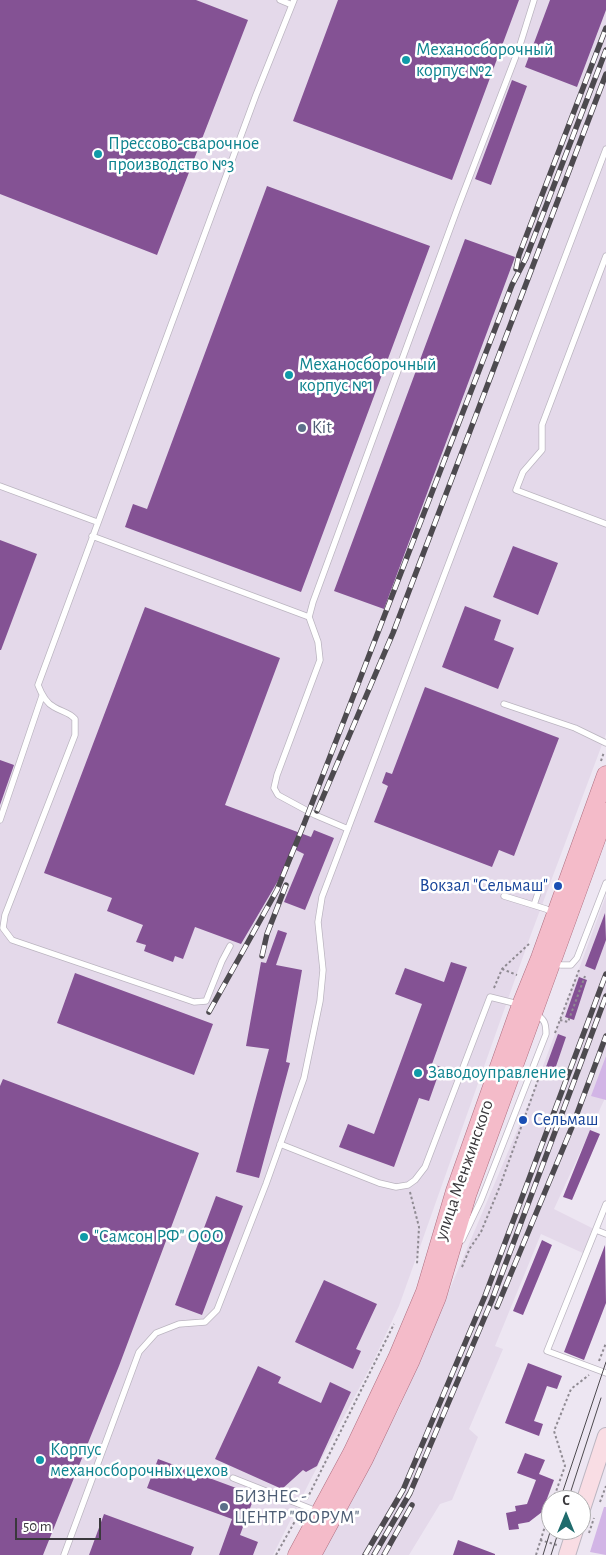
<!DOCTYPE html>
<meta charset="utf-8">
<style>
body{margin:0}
#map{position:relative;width:606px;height:1555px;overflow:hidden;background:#ede6f2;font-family:"Alegreya Sans",sans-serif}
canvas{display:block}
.north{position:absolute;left:541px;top:1490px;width:50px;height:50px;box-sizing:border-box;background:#fff;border:1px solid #b0afb1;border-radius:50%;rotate:0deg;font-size:14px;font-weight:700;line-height:20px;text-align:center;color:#3a383c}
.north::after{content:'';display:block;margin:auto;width:18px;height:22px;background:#206c6d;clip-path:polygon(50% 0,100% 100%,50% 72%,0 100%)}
.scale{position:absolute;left:15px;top:1518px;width:86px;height:22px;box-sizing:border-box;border:2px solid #3a383c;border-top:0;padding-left:6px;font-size:15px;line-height:18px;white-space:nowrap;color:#3a383c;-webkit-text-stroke:4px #fff;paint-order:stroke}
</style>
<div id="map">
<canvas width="606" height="1555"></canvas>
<div class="north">С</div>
<div class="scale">50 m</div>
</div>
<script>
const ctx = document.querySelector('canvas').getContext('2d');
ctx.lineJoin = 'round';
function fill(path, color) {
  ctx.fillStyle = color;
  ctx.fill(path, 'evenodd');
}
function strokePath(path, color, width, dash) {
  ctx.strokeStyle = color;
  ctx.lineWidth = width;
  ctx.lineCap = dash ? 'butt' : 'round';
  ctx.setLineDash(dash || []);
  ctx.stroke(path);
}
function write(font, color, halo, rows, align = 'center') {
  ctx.font = font + ' "Alegreya Sans",sans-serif';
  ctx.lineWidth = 5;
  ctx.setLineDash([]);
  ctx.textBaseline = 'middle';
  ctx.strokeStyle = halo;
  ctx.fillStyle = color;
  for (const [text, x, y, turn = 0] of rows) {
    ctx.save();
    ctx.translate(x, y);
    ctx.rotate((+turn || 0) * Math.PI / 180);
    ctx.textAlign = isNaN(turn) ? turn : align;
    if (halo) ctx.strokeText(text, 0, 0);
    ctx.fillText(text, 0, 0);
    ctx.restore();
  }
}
fill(new Path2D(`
 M0,0h606v734l-76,203 -131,369 -26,56 -61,115 -39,78h-273z
 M606,896v200l-52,113 40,20 -9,25 -44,-20 -46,112 8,3 -34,80 9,8 -26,63 -12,4 -31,51h-92l82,-146 134,-316z`), '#e4d9ea');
fill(new Path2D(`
 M606,1056v44l-15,-4z
 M604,1507h2v48l-16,-3z`), '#d2b5e6');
fill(new Path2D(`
 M0,0h196l52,20 -91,235 -157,-61z
 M338,0h181l-67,180 -159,-59z
 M550,0h56v10l-29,77 -52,-20z
 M512,80l15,6 -36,99 -16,-6z
 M267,186l163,60 -129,346 -176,-65 8,-23 14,5z
 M465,239l50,18 -131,352 -50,-18z
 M0,540l37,14 -36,96h-1z
 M513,546l45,17 -20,52 -45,-18z
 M465,606l36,14 -7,20 20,8 -16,41 -56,-22z
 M145,607l135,51 -55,147 86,32 3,-7 20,8 -29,72 -21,-8 20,-48 -8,-4 -55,94 -46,-17 -12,32 -8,-3 -2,6 -29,-11 2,-6 -10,-3 7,-17 -36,-14 5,-13 -68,-25z
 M425,687l134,51 -45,118 -15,-6 -7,17 -118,-45 14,-36 -6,-3 4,-11 6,2z
 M0,760l14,5 -14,40z
 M605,913l1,27 -11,30 -10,-4z
 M278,930l9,3 -11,32 26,5 -16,92 4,1 -31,115 -23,-6 33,-123 -23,-3 15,-84 5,1z
 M451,962l16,5 -35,97 9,3 -12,34 -10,-3 -25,69 -55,-20 9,-23 26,10 48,-130 -27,-10 10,-26 39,14z
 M75,973l138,51 -19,51 -137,-52z
 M579,977l8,3 -13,40 -9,-3z
 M558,1034l8,3 -14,41 -9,-3z
 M3,1079l196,74 -80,213 -76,189h-43v-469z
 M590,1130l10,4 -28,66 -9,-3z
 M216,1196l27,10 -41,109 -27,-10z
 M542,1240l10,5 -29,70 -10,-4z
 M605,1245l1,58 -22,57 -20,-8z
 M324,1280l53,24 -21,45 5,2 -8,18 -58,-27z
 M528,1363l34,13 -5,13 -10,-3 -13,35 9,3 -4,12 -34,-13z
 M258,1366l23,11 -3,6 43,20 9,-21 21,10 -34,74 -11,6 -3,-2 -21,19 -67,-30z
 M525,1453l20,7 -6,14 15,6 -12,32 -13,10 -11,2 1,5 -10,1 -3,-17 10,-2 -1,-5 12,-2 9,-24 -19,-7z
 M158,1459l97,36 -15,40 18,7 -5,13h-34l13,-36 -85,-31z
 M104,1514l90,33 -3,8h-102z
 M458,1540l37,14v1h-42z`), '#845294');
const service = new Path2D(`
 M280,0l12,5
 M606,256l-64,169v25l-19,22 -7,18 90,34
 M0,486l97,36
 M92,536l217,81
 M504,704l71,24 31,15
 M0,820l42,-124
 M348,829l-33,-14 -37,-20 -4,-7 3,-13 43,-115 -2,-18 -9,-25 4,-15 145,-395 61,-159 15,-48
 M504,896l42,13 7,4
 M534,905l6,-18
 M230,946l-8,15 -16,40 -12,1 -182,-62 -9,-12 2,-13 70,-180v-16c-6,-7 -13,-7 -21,-12 -8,-4 -13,-14 -16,-22l218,-590 38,-95
 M554,963l7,2h10l6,-7 29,-75
 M280,1144l99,39 17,4 12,-2 7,-5 10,-13 65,-170 28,7
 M606,1204l-59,147 59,22
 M596,1230l10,4
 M462,1240l19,-40 65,-166c0,-10 -1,-15 -11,-20
 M233,1478l86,34
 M64,1555l75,-203 17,-19 23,-9 26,-2 12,-12 49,-126 38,-106 16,-77 3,-31 -5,-48 4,-25 284,-748`);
const secondary = new Path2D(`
 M581,1512l25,-76
 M567,1555l8,-25`);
const primary = new Path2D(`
 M297,1555l55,-102 46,-97 27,-64 30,-101 66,-186 19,-47 66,-183
 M312,1555l52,-96 46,-97 27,-65 30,-102 139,-383`);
strokePath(service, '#bbb5c0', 7);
strokePath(secondary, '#bbb5c0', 18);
strokePath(primary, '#ae6f80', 19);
strokePath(new Path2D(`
 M601,761l3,-9
 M502,969l15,6
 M494,988l8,-19 27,-25
 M560,1020l8,2 17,-46
 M555,1033l24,-63
 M410,1192l9,35 -2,37
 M462,1267l8,-19 11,-16 19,-46 38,-106
 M599,1361l7,-18
 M307,1499l87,-175
 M553,1500l12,-34 -11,-35 17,-42 18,-14
 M600,1502l6,-16
 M589,1533l5,-15
 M540,1540l17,5
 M276,1555l23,-41
 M536,1555l15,-48`), '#8f8a92', 2, [2.5, 2.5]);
strokePath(service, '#fff', 5.5);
strokePath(secondary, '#f9dde4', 16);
strokePath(primary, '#f4bbc9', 18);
strokePath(new Path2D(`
 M560,1500l46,-138
 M568,1500l33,-102
 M543,1555l8,-26
 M551,1555l8,-25`), '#4d4a4f', 1);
const rail = new Path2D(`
 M516,269l3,-14 87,-227
 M317,811l76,-178 213,-559
 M262,956l5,-22 19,-49
 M209,1012l68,-122 27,-66 208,-539 14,-27 80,-208
 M497,1307l75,-180 34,-91
 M365,1555l38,-65 82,-194 121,-322
 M374,1555l36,-62 82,-193 114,-304
 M384,1555l28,-50`);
strokePath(rail, '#4d4a4f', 5.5);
strokePath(rail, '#fff', 4, [11]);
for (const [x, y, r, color] of [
 [406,60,5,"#0f9aa8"],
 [98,154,5,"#0f9aa8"],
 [289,375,5,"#0f9aa8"],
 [302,428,5,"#5c6f8a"],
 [558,886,5,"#1a4fb4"],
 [418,1073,5,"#0f9aa8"],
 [523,1120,5,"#1a4fb4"],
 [84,1237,5,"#0f9aa8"],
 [40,1460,5,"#0f9aa8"],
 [224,1507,5,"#5c6f8a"]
]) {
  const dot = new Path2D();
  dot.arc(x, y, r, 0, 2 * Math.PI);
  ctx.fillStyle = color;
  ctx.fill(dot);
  strokePath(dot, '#fff', 2);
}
write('18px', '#0d838f', '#fff', [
 ["Механосборочный",416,50],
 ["корпус №2",416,71],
 ["Прессово-сварочное",108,144],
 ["производство №3",108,165],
 ["Механосборочный",299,365],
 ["корпус №1",299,386],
 ["Заводоуправление",428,1073],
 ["\"Самсон РФ\" ООО",94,1237],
 ["Корпус",50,1450],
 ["механосборочных цехов",50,1471]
], 'left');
write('18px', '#4e5e75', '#fff', [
 ["Kit",312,428],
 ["БИЗНЕС -",234,1497],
 ["ЦЕНТР \"ФОРУМ\"",234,1518]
], 'left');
write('18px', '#164399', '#fff', [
 ["Вокзал \"Сельмаш\"",548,886],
 ["Сельмаш",533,1120,"left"]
], 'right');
write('18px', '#3a383c', '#fff', [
 ["улица Менжинского",464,1170,-71]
]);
</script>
